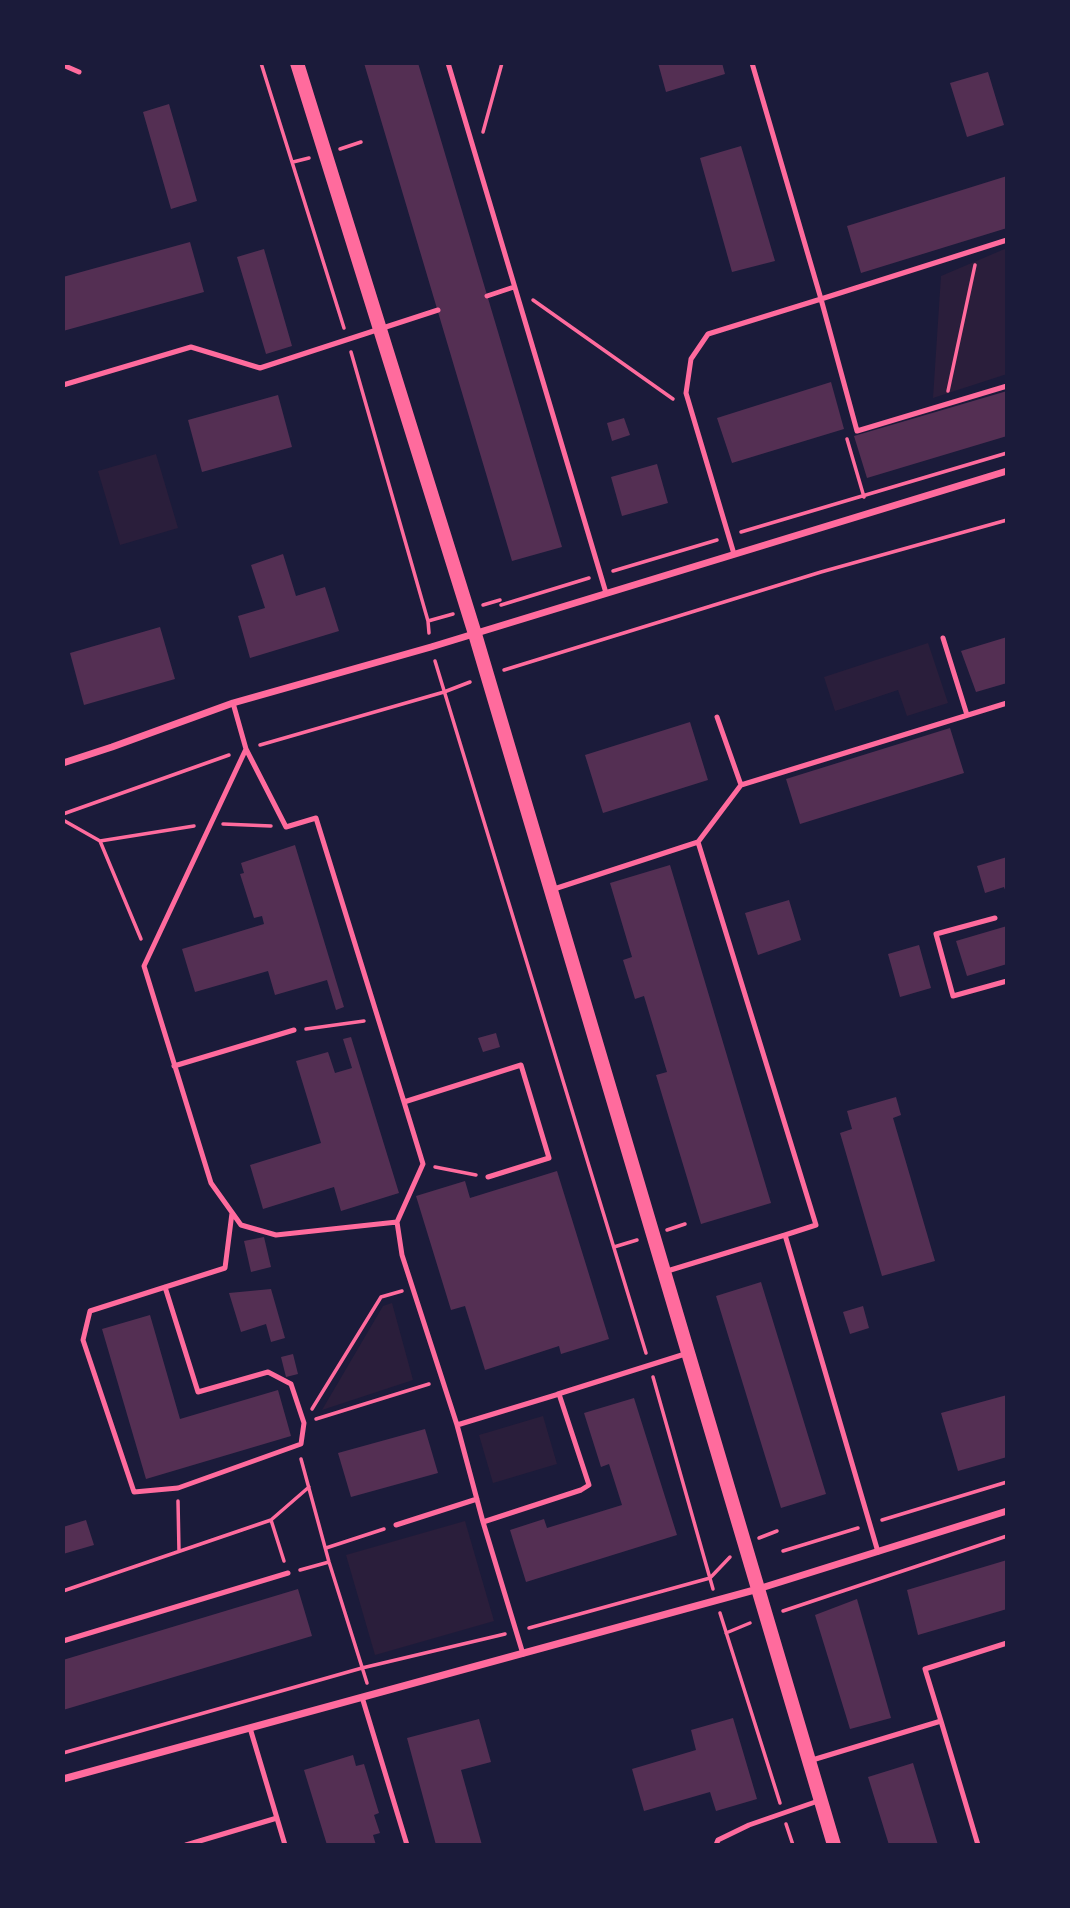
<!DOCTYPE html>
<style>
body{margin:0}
#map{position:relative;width:1070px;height:1908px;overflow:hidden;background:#1b1b3a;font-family:"DM Sans",sans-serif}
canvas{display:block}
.frame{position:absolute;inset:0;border:65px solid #1b1b3a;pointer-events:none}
</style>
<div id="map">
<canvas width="1070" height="1908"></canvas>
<div class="frame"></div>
</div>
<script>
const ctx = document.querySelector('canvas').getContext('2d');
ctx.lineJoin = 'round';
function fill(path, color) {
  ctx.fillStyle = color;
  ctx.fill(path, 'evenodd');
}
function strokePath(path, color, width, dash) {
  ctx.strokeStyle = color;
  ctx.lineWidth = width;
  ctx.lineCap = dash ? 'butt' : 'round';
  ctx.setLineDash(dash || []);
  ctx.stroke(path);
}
fill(new Path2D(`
 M1007,248v126l-74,24 8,-122z
 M156,454l22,74 -58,17 -22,-74z
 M928,643l20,60 -41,13 -9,-26 -63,21 -11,-34z
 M392,1303l21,77 -91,30 61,-104z
 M543,1416l14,48 -64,19 -14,-48z
 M465,1521l29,100 -119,34 -29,-100z`), '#2a1e3b');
fill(new Path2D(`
 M364,63h54l144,484 -50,14z
 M658,63h64l3,11 -59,18z
 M988,72l16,53 -37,12 -17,-54z
 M169,104l28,97 -26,8 -28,-97z
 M741,146l34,115 -43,11 -32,-114z
 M1007,176v52l-146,45 -14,-47z
 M190,242l14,50 -141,39v-54z
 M264,249l28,97 -26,8 -29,-97z
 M831,382l13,47 -112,34 -15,-45z
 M1007,391v45l-140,42 -13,-42z
 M278,395l14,52 -90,25 -14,-52z
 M624,418l6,17 -18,6 -5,-18z
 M657,464l11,39 -46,13 -11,-39z
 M283,554l13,42 29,-9 14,44 -89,27 -12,-42 27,-8 -14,-43z
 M160,627l15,52 -91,26 -14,-52z
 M1007,637v46l-31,9 -15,-41z
 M690,722l18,58 -105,33 -18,-58z
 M950,728l14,45 -164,51 -14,-45z
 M295,845l49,162 -8,3 -9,-30 -52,15 -7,-24 -73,21 -13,-43 82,-25 -2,-8 -8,2 -14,-44 4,-1 -3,-10z
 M1007,857v38l-3,-8 -19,6 -8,-27z
 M670,865l101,338 -70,21 -45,-149 11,-3 -23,-76 -9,3 -12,-39 9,-3 -22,-74z
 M789,900l12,40 -43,15 -13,-42z
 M1007,926v38l-40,12 -11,-35z
 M919,945l12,43 -31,9 -12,-43z
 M496,1033l4,14 -17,5 -5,-14z
 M351,1037l48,156 -58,18 -7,-24 -71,22 -13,-44 71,-22 -25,-82 32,-9 7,21 17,-5 -9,-29z
 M896,1097l5,18 -8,3 42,143 -53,15 -42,-143 12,-4 -5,-18z
 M557,1171l52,168 -48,15 -2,-8 -74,24 -20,-64 -14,4 -35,-114 49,-15 5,17z
 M264,1237l7,30 -20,5 -7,-31z
 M761,1282l65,212 -45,14 -65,-212z
 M271,1289l14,49 -14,4 -5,-18 -25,8 -12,-39z
 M863,1306l6,22 -19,6 -7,-22z
 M150,1315l30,104 98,-29 13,46 -145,43 -44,-150z
 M293,1354l5,20 -12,3 -5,-20z
 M1007,1395v62l-49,14 -17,-58z
 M634,1398l43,137 -151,47 -16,-52 34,-11 3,9 75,-23 -13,-41 -8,3 -17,-54z
 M425,1429l13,44 -87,24 -13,-44z
 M86,1520l8,25 -31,9v-27z
 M1007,1560v49l-89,26 -11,-45z
 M298,1589l14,47 -249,74v-50z
 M857,1599l34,119 -41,11 -35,-114z
 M733,1718l24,81 -41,12 -6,-19 -66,19 -12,-42 64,-19 -5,-20z
 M479,1719l12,43 -30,8 21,75h-46l-29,-107z
 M353,1755l3,11 8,-2 15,49 -5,2 6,18 -7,2 3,10h-49l-23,-75z
 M913,1763l25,82h-49l-21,-68z`), '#542f53');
strokePath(new Path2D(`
 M261,63l83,265
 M483,132l19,-69
 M340,149l21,-7
 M293,162l16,-4
 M533,300l140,99
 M351,352l77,269
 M948,391l27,-126
 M847,439l17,58
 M741,532l266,-79
 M613,571l104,-31
 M483,605l17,-5
 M501,605l88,-27
 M429,633l-1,-12 25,-7
 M435,661l211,692
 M504,670l317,-98 186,-52
 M260,745l184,-53 26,-10
 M63,814l166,-59
 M63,820l37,21 94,-15
 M223,824l48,2
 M100,841l41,98
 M306,1029l58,-8
 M435,1167l41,8
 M667,1230l18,-6
 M614,1247l23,-7
 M653,1377l60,212
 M312,1409l69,-112 21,-6
 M316,1419l113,-35
 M301,1459l28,103 38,121
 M178,1501l1,50
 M271,1520l13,41
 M882,1520l125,-38
 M759,1538l18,-7
 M326,1548l58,-19
 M783,1551l75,-23
 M300,1570l29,-8
 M63,1591l208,-71 38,-33
 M783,1611l224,-75
 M720,1613l60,190
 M529,1628l181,-50 20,-21
 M726,1633l24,-10
 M63,1753l299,-85 143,-34
 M786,1824l7,21`), '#ff6b9d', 3.5);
strokePath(new Path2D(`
 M448,63l158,530
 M63,65l16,7
 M1007,240l-186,59 36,132 150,-45
 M487,296l27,-9
 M63,385l128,-38 69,21 178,-58
 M734,554l-48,-161 5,-34 17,-25 113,-35 -69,-236
 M943,638l24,77
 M233,703l13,46 -102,217 67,217 30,42 35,10 121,-13 5,33 55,170
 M717,717l24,68
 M246,749l40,78 30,-9 88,284 117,-37 28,93 -61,19
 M698,842l43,-57 266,-82
 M551,890l147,-48 118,383 -31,10
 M995,918l-59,16 17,62 54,-15
 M174,1066l120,-36
 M397,1222l26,-58 -19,-62
 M664,1272l121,-37 93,317
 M165,1287l33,105 70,-20 23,12 13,39 -3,21 -123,44 -44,4 -51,-152 7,-29 135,-43 7,-55
 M558,1394l127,-40
 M483,1522l-26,-97 102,-31 30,91 -8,5 -98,32 40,132
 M396,1525l81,-26
 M63,1641l225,-68
 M362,1697l45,148
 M941,1721l-16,-52 82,-26
 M250,1728l35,117
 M809,1761l132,-40 37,124
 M186,1845l91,-27
 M716,1845l2,-5 31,-15 72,-25`), '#ff6b9d', 5);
strokePath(new Path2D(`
 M63,763l49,-16 121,-44 198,-56 576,-176
 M63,1779l695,-190 249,-78`), '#ff6b9d', 7);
strokePath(new Path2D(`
 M297,63l178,571 359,1211`), '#ff6b9d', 14);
</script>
